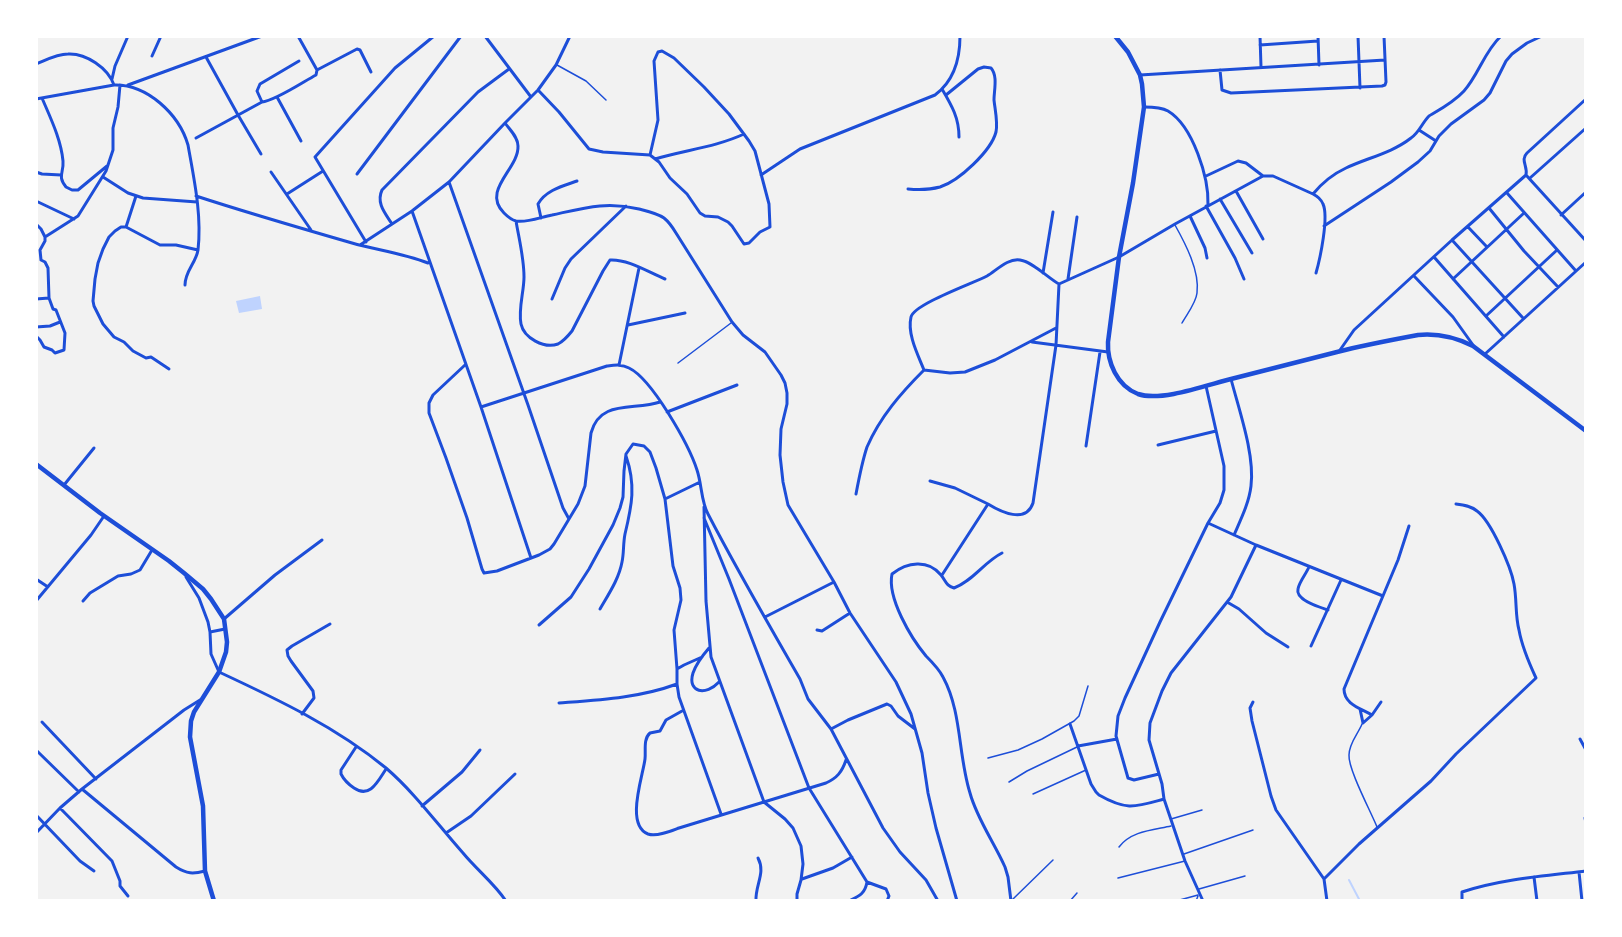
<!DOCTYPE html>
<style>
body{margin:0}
#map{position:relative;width:1622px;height:937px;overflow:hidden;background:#f2f2f2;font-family:"Zilla Slab",serif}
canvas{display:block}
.frame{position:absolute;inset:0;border:38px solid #fff;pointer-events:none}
</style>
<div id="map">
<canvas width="1622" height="937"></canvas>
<div class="frame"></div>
</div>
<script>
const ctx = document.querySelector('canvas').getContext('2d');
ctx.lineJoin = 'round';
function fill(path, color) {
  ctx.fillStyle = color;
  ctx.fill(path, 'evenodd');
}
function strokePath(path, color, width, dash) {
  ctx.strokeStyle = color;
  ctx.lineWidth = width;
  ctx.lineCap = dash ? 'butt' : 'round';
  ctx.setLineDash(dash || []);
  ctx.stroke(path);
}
fill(new Path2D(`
 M260,296l2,13 -23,4 -3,-12z`), '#bfd3fe');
strokePath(new Path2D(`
 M1349,880l11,21`), '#bfd3fe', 2);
strokePath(new Path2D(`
 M557,65l29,16 20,19
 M1175,225c10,18 25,46 22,68 -1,10 -10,21 -15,30
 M678,363l53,-40
 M1362,724c-4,10 -13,19 -13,31 -1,14 22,57 28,72
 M988,758l30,-8 24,-11 32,-18 5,-5 9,-30
 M1009,782l18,-11 50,-24
 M1033,794l53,-24
 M1171,819l31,-9
 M1119,847c12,-16 34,-17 52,-21
 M1184,854l69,-24
 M1118,878l67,-17
 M1199,889l46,-13
 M1013,899l40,-39
 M1070,901l7,-8
 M1176,901l22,-6
 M1196,901l2,-5`), '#1d4ed8', 1.5);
strokePath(new Path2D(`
 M485,36l46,61
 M1260,36l1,31
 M1318,36l1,29
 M1358,36l2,52
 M1260,45l58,-4
 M152,56l9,-20
 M206,57l32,58 23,39
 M36,64c10,-4 21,-10 32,-10 18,-1 40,14 46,31
 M317,70l40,-21 3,1 11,22
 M1220,70l2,20 9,3 151,-7 3,-1 1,-3 -2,-46
 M1140,75l245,-15
 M112,79l3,-13 13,-30
 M128,85l134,-49
 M942,89c10,17 17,29 17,48
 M538,90l21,22 30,37 14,3 47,3 9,7 11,16 17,16 13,19 5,3 13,1 10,5 4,4 12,18 5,-1 11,-11 10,-5 -1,-23 -14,-53 -6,-10 -20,-27 -25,-27 -30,-29 -12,-7 -4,1 -4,9 4,59 -8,35
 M277,97l24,44
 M42,98c8,19 19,41 21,63 1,12 -6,15 3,26l6,3h6l29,-24
 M36,99l78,-14c33,-1 65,29 74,60 6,34 14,70 10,105 -2,13 -13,21 -13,35
 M1586,99l-59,54c-7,7 1,13 -1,22l60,66
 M262,102l-5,-11 3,-7 39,-23
 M1144,107c8,0 17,0 24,4 25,15 41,67 40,94
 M505,123c5,7 13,14 13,23 1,23 -37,44 -14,67 3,3 8,7 12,8 11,2 25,-4 36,-6 32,-7 54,-14 87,-6 8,2 18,4 25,9 5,4 9,10 12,15l56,89 11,13 22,17 16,23 4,8 2,10v11l-6,25 -1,26 3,27 5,23 46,77 16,31 46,69 15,32 11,39 6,40 8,35 21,73
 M1419,130l17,11
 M196,138l66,-36c13,-1 41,-20 54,-27l1,-5 -19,-34
 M655,159c30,-9 61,-12 89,-25
 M36,172l6,2 19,1
 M271,172l40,58
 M357,174l104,-138
 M761,175l39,-26 135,-54c19,-14 25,-37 25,-59
 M1206,176l32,-15 8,2 17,13
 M103,177l25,16 15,5 54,4
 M1530,178l56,-50
 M449,182l79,223 35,103 6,11
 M908,189c11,1 21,1 32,-2 19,-6 51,-36 56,-55 2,-10 -1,-22 -2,-32 0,-10 4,-24 -3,-32l-7,-1 -6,2 -32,26
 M1236,191l27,48
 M1507,193l69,78
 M287,194l36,-23
 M1313,194c4,2 8,5 10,10 6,13 -3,55 -7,69
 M196,196c52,17 104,32 156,47 25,7 51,10 76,20
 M1220,199l32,54
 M36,201l38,18
 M1206,206l29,52 9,21
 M1489,208l35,43 34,36
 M412,211l69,196 50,151
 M1561,215l25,-23
 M1190,216l15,32 2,10
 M541,218l-3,-14c8,-14 25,-18 39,-23
 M516,221c3,18 8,37 8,56 0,15 -6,32 -3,47 3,14 23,25 37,20 6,-3 10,-8 14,-13l31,-60 7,-11c18,-1 38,12 55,19
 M36,224l5,5 4,8
 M392,224c-7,-11 -16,-21 -10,-34l96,-98 31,-23
 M1324,226l67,-44 27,-20 12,-11 9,-15 12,-12 33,-24 6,-7 16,-32 6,-7 15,-11 15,-7
 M126,227l10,-31
 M1468,227l19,20
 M45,237l33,-21 28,-45 7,-21v-22l5,-21 2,-22
 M1452,240l71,78
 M366,242l-51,-85 80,-89 39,-32
 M360,245l52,-34 37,-29 56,-59 33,-33 18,-25 14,-29
 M1434,257l70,80
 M1043,273l10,-61
 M1414,276l39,41 20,28
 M1068,279l9,-62
 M1453,279l71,-66
 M1059,284l60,-27 56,-33 88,-48h10l40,18c9,-11 20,-20 33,-26 21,-10 46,-15 65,-30 8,-5 11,-15 18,-22 12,-7 25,-14 35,-25 15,-17 20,-39 37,-55
 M36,299l13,-1
 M552,299l13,-31 6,-9 55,-53
 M1486,316l71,-66
 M628,325l57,-12
 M36,327l14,-1 10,-4
 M1056,328l-61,32 -30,12 -15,1 -26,-3c-6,-15 -17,-36 -13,-53 3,-13 63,-34 76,-41 10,-6 21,-18 33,-16 13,2 28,18 39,24
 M36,336l4,4 4,7 8,3 3,3 9,-3 1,-17 -9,-23 -3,-1 -4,-11 -1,-30 -3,-6 -4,-2 -1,-10 5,-9v-4
 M1032,342l76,10
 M1340,350l14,-20 98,-90 74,-65
 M1485,354l101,-92
 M465,365l-32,30 -4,8v10l17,45 21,60 15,51 2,4 13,-2 42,-16 11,-6 4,-5 24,-40 7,-18 6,-53c9,-34 43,-22 69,-31
 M619,365l20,-97
 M169,369l-18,-12 -5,1 -13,-7 -9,-9 -10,-5 -11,-13 -9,-18 -1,-5 2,-22 3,-16 5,-14 6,-12 6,-6 6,-4h5l34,18h16l22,5
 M1231,379c8,31 24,76 20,107 -2,17 -10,33 -17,49
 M481,407l126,-41c8,-1 15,-2 22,2 23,11 60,77 68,102 5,15 4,31 11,44 29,56 61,111 92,165l8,20 23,30 52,99 17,24 26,28 12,21
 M667,412l70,-27
 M1158,445l58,-14
 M1086,446l14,-94
 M930,481l25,7 33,16
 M64,485l30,-37
 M856,494c3,-16 6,-32 11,-47 13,-30 34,-54 57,-77
 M665,499l35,-17
 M704,507l2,94 5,56 53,145 21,17 8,9 8,18 2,18 -2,16 -4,14v7
 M704,518l25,61 80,209 58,94c-2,12 -8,14 -18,19
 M1208,523l48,22 127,51
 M1002,553c-18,9 -29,28 -48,35 -8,-2 -8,-7 -13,-13 -13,-16 -34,-13 -49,-1 -5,24 19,64 34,82 7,7 13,13 17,21 19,35 15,78 27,116 7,26 24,49 35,74l3,10 3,24
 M1309,567c-3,7 -10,15 -11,22 -3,11 21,18 30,21
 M942,575l46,-71c13,8 38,20 45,-1l23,-158 3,-61
 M186,577l13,21 9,24 2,10 1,22 8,18c58,27 117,55 167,96 29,25 52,57 77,85 14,17 31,30 43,48
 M36,579l12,8
 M36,601l55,-66 13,-19
 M83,601l7,-8 28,-17 13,-2 9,-4 12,-20
 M1227,602l12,7 27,24 22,14
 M600,609c8,-14 19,-30 22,-47 2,-9 1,-18 3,-28 7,-29 11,-49 1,-78
 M765,617l69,-35
 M224,619l51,-44 47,-35
 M539,625l32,-28 18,-28 24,-44 7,-17 3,-11 1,-26 2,-17 7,-10 11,2 6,6 6,16 9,31 8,67 7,22 1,12 -7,30 3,39v15l2,13 42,117
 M817,630l5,1 28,-18
 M210,632l15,-3
 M1311,646l30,-66
 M709,648c-6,7 -13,16 -16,25 -6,20 13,23 26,9
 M677,669l7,-4 18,-8
 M1253,702l-3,6 2,13 19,75 5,14 48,69 3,22
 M559,703c40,-3 80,-5 118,-19
 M1360,709l3,14 9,-8 9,-13
 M682,711l-16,9 -6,11 -10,2c-7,6 -4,18 -5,26 -2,17 -20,66 3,75 9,3 23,-3 31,-6l147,-45c11,-5 16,-11 20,-23
 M302,714l12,-16 -1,-7 -22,-30 -3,-5 -1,-6 5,-4 38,-22
 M1372,715c-12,-7 -28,-11 -28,-26l54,-129 11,-34
 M42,722l54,57
 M1070,724l21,60 5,8 3,3c28,16 36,12 65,4
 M831,729l17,-9 39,-16 4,2 7,10 17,13
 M1580,739l6,11
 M1078,746l39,-7
 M356,747l-15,23v4c3,6 7,10 13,14 16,11 24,-7 32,-19
 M36,750l43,42
 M1159,774l-25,6 -6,-2 -12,-42 2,-20 7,-18 35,-76 48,-99 12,-20 4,-13v-24l-18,-80
 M82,789l94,78c11,7 17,7 29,4
 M422,806l40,-34 18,-22
 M60,808l52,53 8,20v5l8,10
 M36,815l44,46 14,10
 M1585,818l1,5
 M36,833l24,-25 22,-19 102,-79 16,-10
 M446,833l25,-17 44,-42
 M1579,872l3,29
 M1534,877l3,24
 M802,879l31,-11 19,-11
 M1324,879l35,-35 72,-63 25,-27 80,-76c-7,-15 -14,-31 -17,-48 -4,-15 -2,-30 -5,-46 -3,-17 -23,-63 -37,-73 -6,-5 -13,-6 -21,-7
 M867,882l19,7 3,7 -2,5
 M756,901c-1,-16 10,-28 2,-43
 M1203,901l-18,-40 -21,-62 -2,-15 -13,-44 1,-17 12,-32 9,-18 60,-76 25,-52
 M1462,901v-9c40,-13 82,-16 124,-21`), '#1d4ed8', 3);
strokePath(new Path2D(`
 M1115,36l13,16 12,23 2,9 2,23 -11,76 -14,74 -11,85c-1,20 9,44 30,52 23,8 69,-9 93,-15 36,-9 71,-18 106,-27 27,-7 54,-12 81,-17 20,-2 37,2 55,11l113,85
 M36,464l64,49 69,48 15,12 19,16 8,10 13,20 3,23 -1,10 -7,20 -25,40 -3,9 -1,16 13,69 2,65 9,30`), '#1d4ed8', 4.5);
</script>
